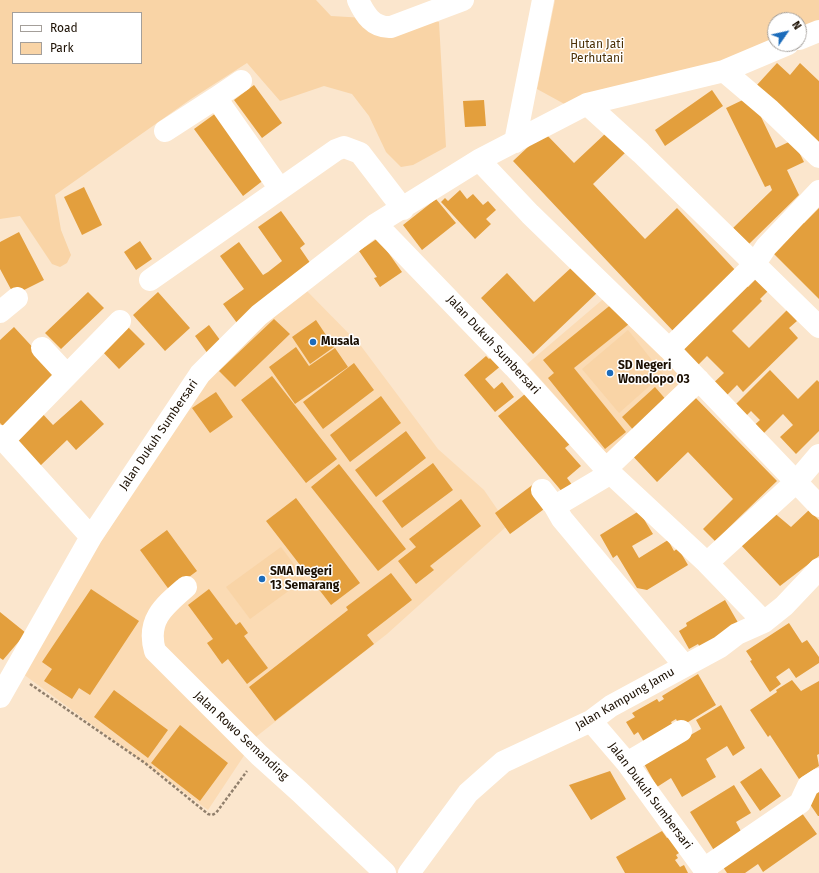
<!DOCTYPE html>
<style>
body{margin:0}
#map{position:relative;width:819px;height:873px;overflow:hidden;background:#fbe6cd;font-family:"Fira Sans",sans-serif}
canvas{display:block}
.legend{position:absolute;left:12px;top:12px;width:130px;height:52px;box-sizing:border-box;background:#fff;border:1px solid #a49f9a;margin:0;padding:5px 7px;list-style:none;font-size:12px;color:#1b0f02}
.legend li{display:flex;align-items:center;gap:8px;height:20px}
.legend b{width:20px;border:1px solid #a49f9a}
.north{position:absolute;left:767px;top:12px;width:40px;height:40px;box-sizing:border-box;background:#fff;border:1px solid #a49f9a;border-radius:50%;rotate:56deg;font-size:11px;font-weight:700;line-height:16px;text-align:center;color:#1b0f02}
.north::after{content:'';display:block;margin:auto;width:14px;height:18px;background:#1c6cbb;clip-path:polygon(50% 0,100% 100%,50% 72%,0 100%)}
</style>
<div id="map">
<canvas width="819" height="873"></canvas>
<ul class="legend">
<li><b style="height:5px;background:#fff"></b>Road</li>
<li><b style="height:11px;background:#f9d4a6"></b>Park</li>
</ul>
<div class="north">N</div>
</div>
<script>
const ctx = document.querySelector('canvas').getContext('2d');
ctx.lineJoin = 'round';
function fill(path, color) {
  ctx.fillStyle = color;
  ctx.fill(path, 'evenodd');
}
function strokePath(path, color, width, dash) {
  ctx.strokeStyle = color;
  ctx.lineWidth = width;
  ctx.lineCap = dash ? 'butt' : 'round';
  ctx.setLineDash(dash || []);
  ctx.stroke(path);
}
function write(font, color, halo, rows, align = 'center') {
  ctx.font = font + ' "Fira Sans",sans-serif';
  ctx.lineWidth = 3;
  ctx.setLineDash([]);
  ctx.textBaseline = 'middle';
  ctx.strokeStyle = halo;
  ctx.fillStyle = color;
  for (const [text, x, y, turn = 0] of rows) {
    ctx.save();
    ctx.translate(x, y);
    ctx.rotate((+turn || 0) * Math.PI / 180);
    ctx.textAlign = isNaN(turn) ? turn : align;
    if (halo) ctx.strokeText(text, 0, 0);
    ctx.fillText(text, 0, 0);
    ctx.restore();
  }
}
fill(new Path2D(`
 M303,287l58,59 77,103 46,41 24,35 -121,109 -130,102 -49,74 -189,-139 191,-301z
 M608,295l85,87 -81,75 -8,-6 -77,-87z`), '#fbdbb4');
fill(new Path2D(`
 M0,0h316l15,16 52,3 27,-6 29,9 7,125 -33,18 -12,2 -15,-15 -17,-36 -17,-22 -28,-8 -44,15 -33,-38 -56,36 -136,96 6,35 10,25 -4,8 -7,4 -8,-3 -32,-48 -20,3zM13,13h128v50h-128z
 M555,0h264v37l-20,6v-23h-24v24l-196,68 -42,-23z
 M628,330l35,44 -44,39 -37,-44z
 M281,547l24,32 -55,40 -24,-32z`), '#f9d4a6');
fill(new Path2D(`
 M777,63l13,12 10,-12 19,18v66l-63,-61z
 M254,85l28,38 -20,15 -28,-38z
 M712,90l11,16 -58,40 -10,-16z
 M751,96l25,52 17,-8 11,22 -17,8 12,25 -50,49 -16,-16 39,-38 -2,-5 -5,2 -39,-79z
 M484,100l2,26 -21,1 -2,-26z
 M216,113l49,66 -22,17 -49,-67z
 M544,132l30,31 32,-30 19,20 -32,31 52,55 32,-31 60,64 -63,60 -161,-171z
 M84,187l18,38 -20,10 -18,-38z
 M460,190l7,9 6,-5 10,11 5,-4 8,9 -10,9 5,5 -16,15 -34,-37 4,-4 3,3z
 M436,199l20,24 -34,27 -19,-25z
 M819,208v91l-51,-51 30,-30 6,5z
 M281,211l24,33 -5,4 13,19 -76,56 -14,-19 21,-15 -24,-33 19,-14 24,33 5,-3 14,-11 -24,-34z
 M19,232l25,48 -30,15 -14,-26v-27z
 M378,238l24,34 -22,15 -6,-9 3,-1 -18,-26z
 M140,241l12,18 -16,11 -12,-18z
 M573,266l25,26 -65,62 -52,-56 26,-25 27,29z
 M756,279l12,12 -8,8 2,2 -30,30 17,17 38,-38 10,11 -8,7 9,10 -55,54 -6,-7 -15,15 -13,-13 15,-14 -17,-17 -14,14 -20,-21 69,-68 6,6z
 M88,292l16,16 -43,41 -16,-16z
 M158,292l32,36 -25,23 -32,-36z
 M613,303l16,21 -55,44 52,64 -21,17 -57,-71 6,-5 -11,-13z
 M274,319l16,15 -55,53 -16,-16z
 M316,320l18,27 -24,17 -18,-27z
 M209,325l14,19 -15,10 -13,-18z
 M127,326l18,18 -26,25 -18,-19z
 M14,327l46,50 -55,51 -5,-5v-83z
 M296,347l13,19 26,-18 13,19 -53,37 -26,-37z
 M494,355l8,10 -17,14 9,10 8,-7 12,15 -19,15 -31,-37 22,-19 3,3z
 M354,363l20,27 -51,39 -20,-27z
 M770,370l28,29 19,-19 2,2v49l-23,23 -16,-17 13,-12 -10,-11 -23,23 -9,-9 9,-8 -9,-9 -9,9 -11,-11z
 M272,376l65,83 -31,24 -65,-83z
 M655,387l13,15 -33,30 -13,-15z
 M689,391l88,90 -62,60 -12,-12 30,-30 -45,-47 -31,30 -29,-31z
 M216,392l17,25 -23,16 -18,-25z
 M525,394l45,50 -5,4 16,18 -14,12 6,8 -9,8 -66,-78z
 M381,396l20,27 -51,39 -20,-27z
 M81,400l23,24 -28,26 -9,-10 -27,26 -28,-29 28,-26 13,14z
 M406,431l20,27 -50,39 -21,-27z
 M433,463l20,27 -51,38 -20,-27z
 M339,464l67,85 -28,22 -67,-84z
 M535,483l16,21 -41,30 -15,-21z
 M296,498l64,85 -29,22 -65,-84z
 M461,499l20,27 -51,40 4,4 -18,14 -18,-23 18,-14 -7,-8z
 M809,510l10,10v36l-39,30 -42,-44 34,-31 19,16z
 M639,511l14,23 -21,12 7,12 29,-18 6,11 4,-3 10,17 -41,25 -10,-2 -20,-33 -4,3 -13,-23z
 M167,530l30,41 -27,20 -30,-41z
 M391,573l21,27 -45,35 7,9 -99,77 -26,-34 99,-77 -2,-3z
 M91,589l48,32 -49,74 -11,-7 -7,11 -28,-18 8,-12 -10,-7z
 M209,589l27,36 4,-3 8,11 -4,3 24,32 -21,16 -19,-25 -6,5 -15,-21 6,-4 -25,-34z
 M725,600l15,26 -39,23 -3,-5 -9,5 -10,-18 8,-5 -1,-3z
 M0,612l26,21 -23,27 -3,-2z
 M789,623l13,20 5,-3 12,17v6l-23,15 -7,-10 -13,9 5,7 -11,8 -20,-31 2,-1 -6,-9z
 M698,674l18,31 -36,22 -4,-8 -5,3 4,8 -28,17 -9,-15 -4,3 -8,-13 9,-5 -3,-4 25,-14 2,3 5,-3 -2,-3z
 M792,680l9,11 18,-10v73l-2,1 2,11 -20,13 -29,-44 -2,2 -18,-27 27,-18 -1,-2z
 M114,690l54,40 -20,28 -54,-41z
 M721,705l24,43 -12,8 -6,-10 -21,13 10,18 -34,20 -11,-19 -14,9 -14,-25 58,-33 -5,-9z
 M180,725l48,38 -28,38 -49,-38z
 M761,768l20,28 -21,15 -20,-29z
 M610,771l16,28 -35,21 -22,-35z
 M734,785l17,28 -15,9 7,13 -28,17 -25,-40z
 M819,787v29h-1l-13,-19z
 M799,809l18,25 -54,38 -5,-8 -13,9h-18l-6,-9z
 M662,831l5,7 6,-3 9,16 -6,4 2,3 -3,2 5,7 4,-2 4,8h-63l-9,-16z`), '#e39f3d');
strokePath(new Path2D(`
 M30,684l115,79 63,51 4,1 4,-2 31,-42`), '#907f6c', 2.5, [3, 2]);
strokePath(new Path2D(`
 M358,0c7,15 15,28 33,27l72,-27
 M799,39l20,-8
 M724,71l46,39 49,47
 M216,98l25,-17
 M587,104l54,49 178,174
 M165,131l51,-33 64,91
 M515,142l28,-142
 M479,160l51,54 139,135 150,157
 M376,224l138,143 92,102 101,94 57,59
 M150,280l186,-130 8,-3 16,6 43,56
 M0,312l17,-14
 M42,348l25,27
 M669,349l85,-84 12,-18 53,-56
 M0,436l91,101
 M4,440l116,-119
 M606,469l93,-89
 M542,490l10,13 5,2 54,-32
 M554,505l8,14 122,146
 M707,563l89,-81 23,-27
 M186,587c-22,19 -40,33 -31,64l104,104 41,37 85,81
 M0,697l91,-160 109,-163 59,-59 117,-91 103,-64 108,-56 137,-33 64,-27
 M591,721l36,42 80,110
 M627,763l54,-32
 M705,868l95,-65 8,-17 11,-7
 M409,873l59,-80 35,-31 88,-41 20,-15 109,-59 17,-13 27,-12 20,-16 35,-37`), '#fff', 22);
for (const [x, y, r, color] of [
 [313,342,4,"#1c6cbb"],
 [610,373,4,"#1c6cbb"],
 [262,579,4,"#1c6cbb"]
]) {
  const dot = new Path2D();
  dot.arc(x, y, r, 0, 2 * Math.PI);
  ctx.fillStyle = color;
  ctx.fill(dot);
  strokePath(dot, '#fff', 1.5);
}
write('12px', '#4c3107', '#fff', [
 ["Hutan Jati",597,45],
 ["Perhutani",597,59]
]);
write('bold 12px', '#1b0f02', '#fff', [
 ["Musala",321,342],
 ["SD Negeri",618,366],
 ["Wonolopo 03",618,380],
 ["SMA Negeri",270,572],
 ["13 Semarang",270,586]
], 'left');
write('12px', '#1b0f02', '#fff', [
 ["Jalan Dukuh Sumbersari",493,345,47],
 ["Jalan Dukuh Sumbersari",159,435,-56],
 ["Jalan Kampung Jamu",625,699,-30],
 ["Jalan Rowo Semanding",241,736,43],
 ["Jalan Dukuh Sumbersari",650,796,53]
]);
</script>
